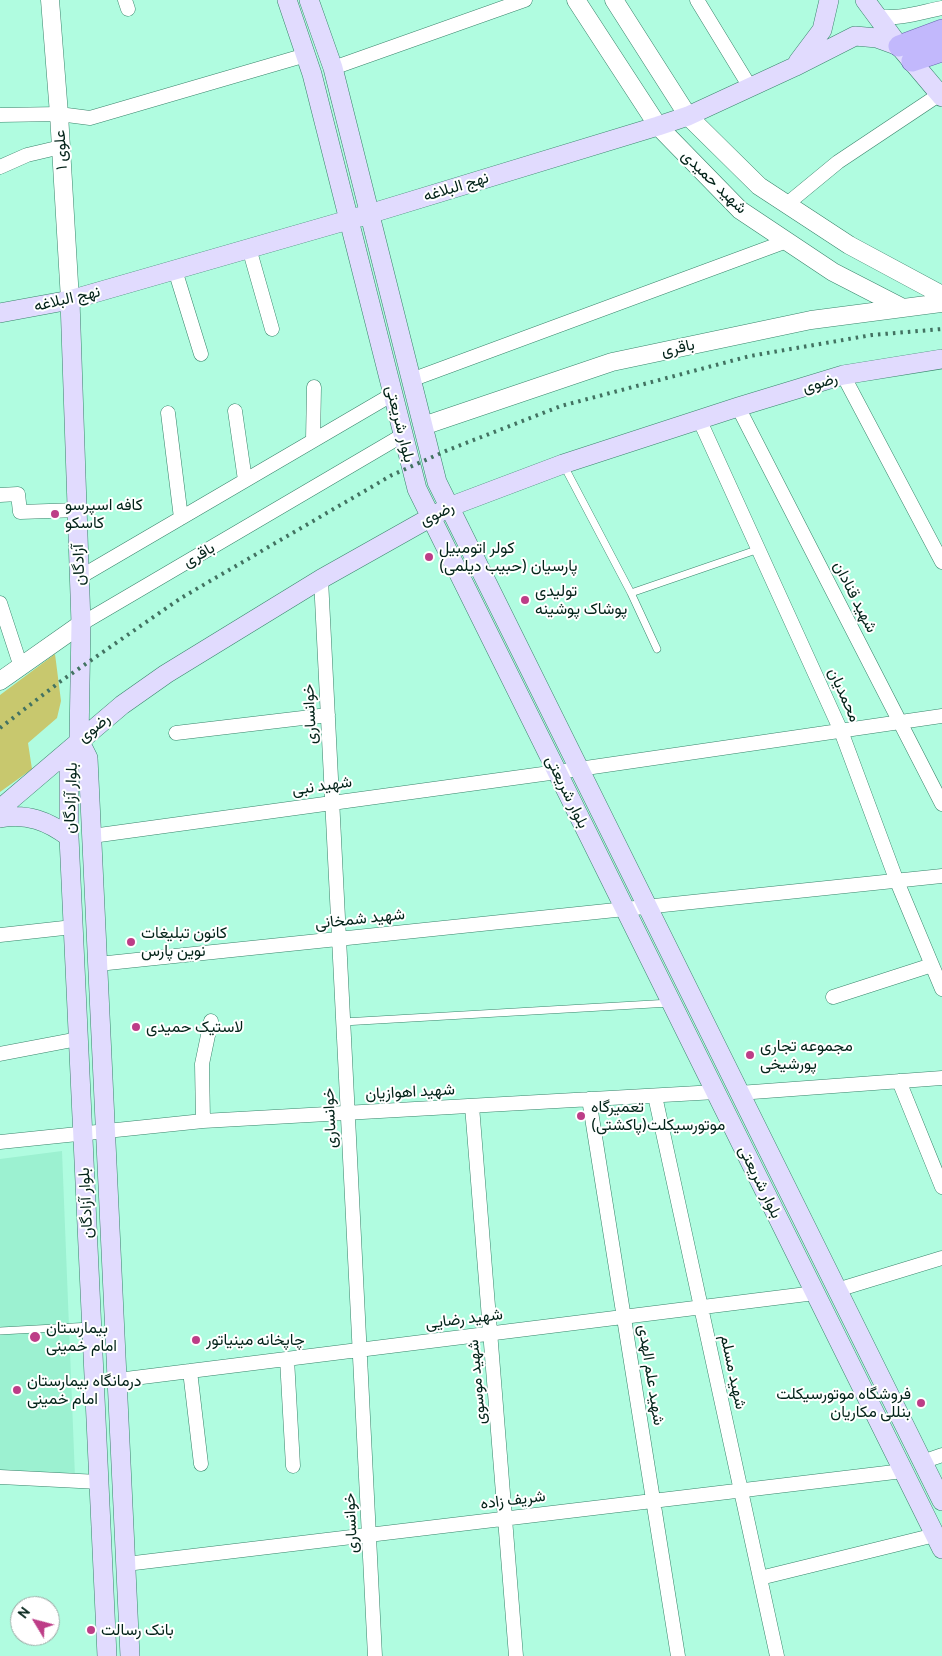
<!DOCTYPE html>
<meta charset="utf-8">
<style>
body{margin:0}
#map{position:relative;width:942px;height:1656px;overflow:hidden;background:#b0fce0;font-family:Cabin,sans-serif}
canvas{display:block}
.north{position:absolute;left:10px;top:1596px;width:50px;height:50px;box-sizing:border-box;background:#fff;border:1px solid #9aa7a3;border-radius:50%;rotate:307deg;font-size:14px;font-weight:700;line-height:20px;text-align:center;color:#032319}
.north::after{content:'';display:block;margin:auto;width:18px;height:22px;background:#bd3d87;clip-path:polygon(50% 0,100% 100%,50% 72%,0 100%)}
</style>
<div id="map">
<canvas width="942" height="1656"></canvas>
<div class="north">N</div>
</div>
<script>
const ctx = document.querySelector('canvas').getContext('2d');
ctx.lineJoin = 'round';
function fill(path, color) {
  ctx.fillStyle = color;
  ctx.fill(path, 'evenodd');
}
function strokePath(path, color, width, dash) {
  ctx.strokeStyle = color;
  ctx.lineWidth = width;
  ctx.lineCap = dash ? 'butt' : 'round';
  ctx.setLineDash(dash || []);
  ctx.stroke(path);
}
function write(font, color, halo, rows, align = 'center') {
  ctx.font = font + ' Cabin,Vazirmatn,sans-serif';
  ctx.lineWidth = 4;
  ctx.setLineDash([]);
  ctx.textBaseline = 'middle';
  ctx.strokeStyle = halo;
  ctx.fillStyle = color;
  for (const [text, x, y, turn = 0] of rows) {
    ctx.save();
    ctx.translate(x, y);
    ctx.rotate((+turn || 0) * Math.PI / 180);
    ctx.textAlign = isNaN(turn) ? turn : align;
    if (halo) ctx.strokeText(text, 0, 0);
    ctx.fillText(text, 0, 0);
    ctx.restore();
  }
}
fill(new Path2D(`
 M62,1151l13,326 -75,-4v-314z`), '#9cf1d1');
fill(new Path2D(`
 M55,654l6,47 -4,17 -29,25 4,26 -32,23v-97z`), '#c8c86e');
const service = new Path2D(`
 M563,464l68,129 26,56
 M631,593l128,-44
 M343,1022l327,-19
 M0,1331l91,-5`);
const minor = new Path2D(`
 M125,0l3,9
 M697,0l53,87
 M878,16c21,4 43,-4 64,-8
 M333,68l192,-68
 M0,115l59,-1 31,4 216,-63
 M0,167l27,-12 34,-8
 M787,204l51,-42 102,-68
 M249,248l23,81
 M175,270l26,84
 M843,375l99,187
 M411,380l376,-139
 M738,407l204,397
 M235,411l10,69
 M168,413l13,105
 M700,421l141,310 55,148 46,110
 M313,440l1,-53
 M0,495l18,-1 2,18 58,-2
 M80,577l313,-183
 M321,579l54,1077
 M0,603l21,64
 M81,624l322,-189
 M176,733l152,-18
 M92,836l487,-67 363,-53
 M0,935l73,-8
 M98,964l844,-88
 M833,997l99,-32
 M0,1054l78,-15
 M899,1081l43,106
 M739,1093l203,-15
 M655,1096l122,560
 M589,1099l89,557
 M472,1106l44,550
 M203,1121l-1,-57 9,-43
 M0,1142l203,-21 513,-29
 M837,1290l105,-32
 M287,1359l6,107
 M190,1371l11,93
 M118,1380l697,-87
 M922,1462l20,-7
 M0,1477l99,5
 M126,1564l777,-93
 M760,1578l175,-43`);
const tertiary = new Path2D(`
 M50,0l9,114 11,186
 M576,0l82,126 82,84 93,62 70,36
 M614,0l74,116 71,70 90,59 93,50
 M423,426l189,-64 199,-42 131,-17
 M0,681l81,-57`);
const secondary = new Path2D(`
 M287,0l25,74 105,415 525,1060
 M309,0l24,68 104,414 505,1019
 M865,0l34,46 43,51
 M798,62l24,-32 7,-30
 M70,300l11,324 -2,116 -10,24v73l38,819
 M0,313l70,-13 299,-86 289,-88 30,-10 106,-49 61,-31 22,2 22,8
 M79,740l9,18 42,898
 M0,809l122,-104 44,-31 155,-95 128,-72 114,-43 175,-57 105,-32 99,-16
 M0,818c27,-5 48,3 69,19`);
const primary = new Path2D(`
 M899,46l43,-16
 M912,61l30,-10`);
strokePath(service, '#39846b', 8);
strokePath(minor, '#39846b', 15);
strokePath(tertiary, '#39846b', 19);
strokePath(secondary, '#39846b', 20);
strokePath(primary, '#6565ab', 22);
strokePath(service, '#fff', 7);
strokePath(minor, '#fff', 14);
strokePath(tertiary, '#fff', 18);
strokePath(secondary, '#e1dbfe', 19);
strokePath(primary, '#c2b8fc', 21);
strokePath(new Path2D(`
 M0,728l61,-47 120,-83 211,-123 56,-25 113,-44 189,-50 122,-21 70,-6`), '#427261', 4, [2.5, 5]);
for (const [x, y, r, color] of [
 [55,514,5,"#bd3d87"],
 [429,557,5,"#bd3d87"],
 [525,600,5,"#bd3d87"],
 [131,942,5,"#bd3d87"],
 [136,1027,5,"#bd3d87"],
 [750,1055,5,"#bd3d87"],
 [581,1116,5,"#bd3d87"],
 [35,1337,6,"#bd3d87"],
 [196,1340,5,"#bd3d87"],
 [17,1390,5,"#bd3d87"],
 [921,1403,5,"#bd3d87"],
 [91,1630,5,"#bd3d87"]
]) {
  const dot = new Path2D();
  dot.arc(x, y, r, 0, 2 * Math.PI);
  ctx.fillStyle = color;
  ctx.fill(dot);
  strokePath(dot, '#fff', 2);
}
write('16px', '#032319', '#fff', [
 ["علوی ۱",61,150,-93],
 ["شهید حمیدی",714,182,44],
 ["نهج البلاغه",456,187,-17],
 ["نهج البلاغه",67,299,-13],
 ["باقری",678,348,-12],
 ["رضوی",820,383,-17],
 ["بلوار شریعتی",400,424,76],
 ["رضوی",437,514,-26],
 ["باقری",199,555,-30],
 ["آزادگان",79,565,-92],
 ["شهید قنادان",855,597,63],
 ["محمدیان",844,695,66],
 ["خوانساری",310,714,-93],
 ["رضوی",94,728,-39],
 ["شهید نبی",322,786,-8],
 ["بلوار شریعتی",567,792,64],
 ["بلوار آزادگان",71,798,-88],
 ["شهید شمخانی",360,919,-6],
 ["شهید اهوازیان",410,1092,-3],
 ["خوانساری",330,1118,-93],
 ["بلوار شریعتی",760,1182,64],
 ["بلوار آزادگان",86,1203,-93],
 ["شهید رضایی",464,1319,-7],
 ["شهید مسلم",733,1372,78],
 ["شهید علم الهدی",651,1375,81],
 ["شهید موسوی",477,1382,-95],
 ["شریف زاده",513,1500,-7],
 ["خوانساری",351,1523,-93]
]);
write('16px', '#032319', '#fff', [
 ["کافه اسپرسو",65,505],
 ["کاسکو",65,523],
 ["کولر اتومبیل",439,548],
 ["پارسیان (حبیب دیلمی)",439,566],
 ["تولیدی",535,591],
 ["پوشاک پوشینه",535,609],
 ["کانون تبلیغات",141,933],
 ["نوین پارس",141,951],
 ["لاستیک حمیدی",146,1027],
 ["مجموعه تجاری",760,1046],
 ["پورشیخی",760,1064],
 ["تعمیرگاه",591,1107],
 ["موتورسیکلت(پاکشتی)",591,1125],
 ["بیمارستان",46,1328],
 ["امام خمینی",46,1346],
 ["چاپخانه مینیاتور",206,1340],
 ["درمانگاه بیمارستان",27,1381],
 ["امام خمینی",27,1399],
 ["فروشگاه موتورسیکلت",911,1394,"right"],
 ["بنللی مکاریان",911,1412,"right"],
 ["بانک رسالت",101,1630]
], 'left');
</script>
